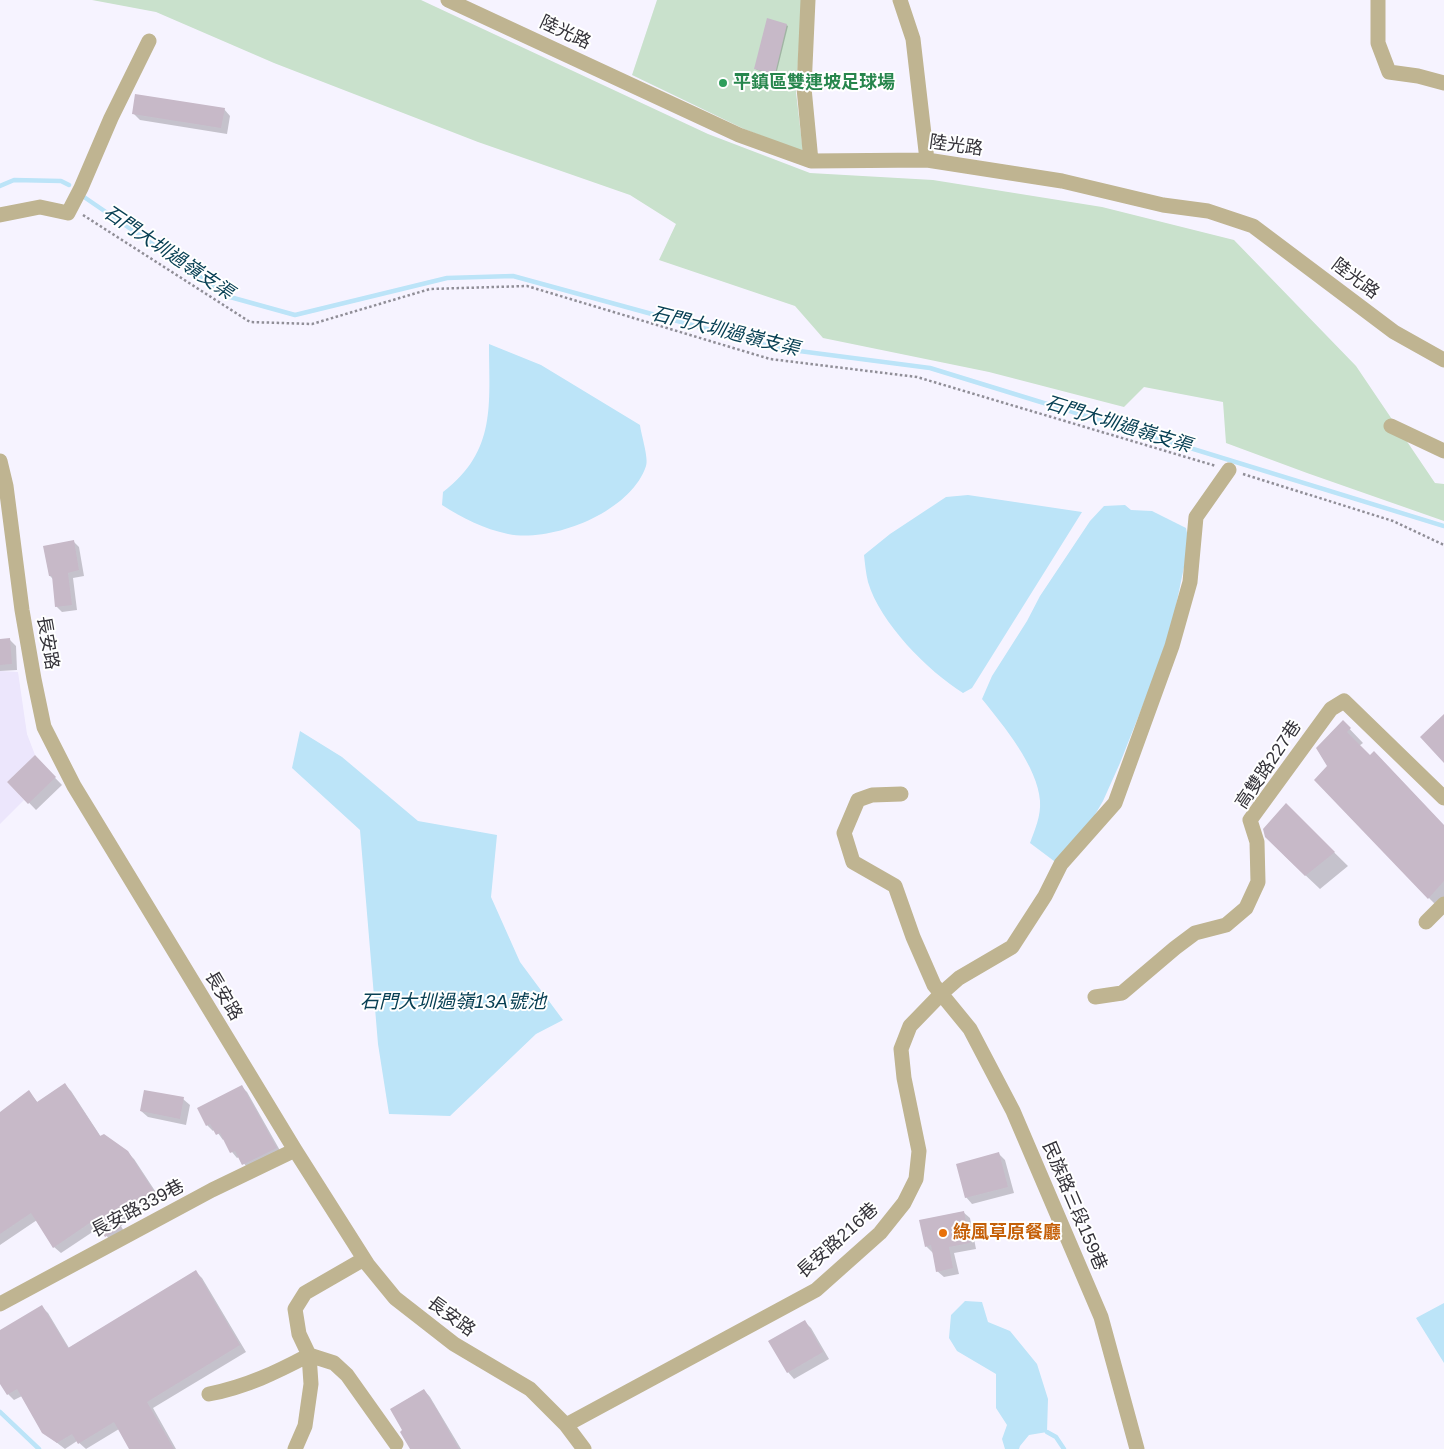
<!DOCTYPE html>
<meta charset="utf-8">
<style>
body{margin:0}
canvas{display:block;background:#f6f3ff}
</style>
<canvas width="1444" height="1449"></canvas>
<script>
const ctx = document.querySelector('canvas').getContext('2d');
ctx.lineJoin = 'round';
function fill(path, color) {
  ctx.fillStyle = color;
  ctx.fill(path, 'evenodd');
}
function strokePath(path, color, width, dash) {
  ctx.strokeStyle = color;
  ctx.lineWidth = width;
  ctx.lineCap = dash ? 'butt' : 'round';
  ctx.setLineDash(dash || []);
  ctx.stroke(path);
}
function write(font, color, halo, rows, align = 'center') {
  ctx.font = font + ' Arial,"Noto Sans TC",sans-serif';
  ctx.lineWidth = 4;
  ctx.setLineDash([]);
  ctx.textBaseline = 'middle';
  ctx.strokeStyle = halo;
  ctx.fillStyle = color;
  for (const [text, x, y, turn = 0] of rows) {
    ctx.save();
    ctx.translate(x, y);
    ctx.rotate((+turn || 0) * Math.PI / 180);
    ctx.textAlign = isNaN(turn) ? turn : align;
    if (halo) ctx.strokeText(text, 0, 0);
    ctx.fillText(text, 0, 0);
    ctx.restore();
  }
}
fill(new Path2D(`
 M0,671l18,1 9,62 8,21 -28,27 17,18 -24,24z`), '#ece6fc');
fill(new Path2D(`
 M92,0h329l287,134 102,39 123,7 169,27 132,33 122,126 79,117 9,1v37l-137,-48 -81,-30 -3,-41 -79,-15 -20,20 -135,-35 -166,-34 -28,-32 -136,-46 17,-36 -46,-29 -152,-53 -204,-79 -118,-51z
 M657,0h145l-6,92 7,60 -59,-23 -112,-54z`), '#c9e1cc');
fill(new Path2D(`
 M489,344l52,21 99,60c1,9 9,34 6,41 -15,46 -94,77 -138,68 -24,-5 -46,-16 -66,-29l1,-13c54,-41 46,-88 46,-148z
 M968,495l114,17 -110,176 -9,5c-35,-22 -83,-70 -95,-111 -2,-8 -3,-18 -4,-27l26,-21 56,-37z
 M1125,505l6,5 21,1 34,17 3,15 -16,77 -17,52 -36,91 -17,38 -17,29 -28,34 -28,-21c5,-14 11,-27 10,-42 -2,-34 -37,-76 -58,-102l10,-23 35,-55 13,-25 50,-75 14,-15z
 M300,731l42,26 76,64 79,14 -6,62 29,65 43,58 -27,14 -86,82 -61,-2 -11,-70 -18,-214 -68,-62z
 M965,1301l17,1 6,20 22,9 27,33 11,35 -1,33 -18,3 -9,11 -1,3h-14l-3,-10 5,-14 -11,-17v-34l-39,-23 -8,-13 2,-23z
 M1444,1303v60l-28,-45z`), '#bce4f8');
fill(new Path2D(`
 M786,25l2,1 -12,49 -19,-5 -2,-2z
 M224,109l6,7 -3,18 -87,-14 -6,-6z
 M73,541l6,6 5,29 -11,2 4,32 -15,2 -6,-6 -3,-27 -3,-3z
 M0,640h10l6,6 1,24 -17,1z
 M1343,722l20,21 -4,3 85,80v83l-2,2 -13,-13 -100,-132z
 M35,757l27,28 -26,25 -27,-28z
 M1286,805l62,61 -28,23 -36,-34z
 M65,1085l6,6 30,46 26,15 7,7 27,41 -40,26 5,9 -14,8 -12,-16 -39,26 -7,-6 -17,-27 -37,25v-131l29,-22 9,11z
 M241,1086l6,6 35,62 -33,16 -10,-13 -2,1 -5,-6 -8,-13 -1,1 -8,-11 -2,2 -6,-6z
 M183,1099l7,6 -4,20 -38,-8 -7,-6z
 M999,1154l6,6 9,33 -42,11 -6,-7z
 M963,1212l7,6 6,31 -22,4 5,21 -15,3 -7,-6 -4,-18 -7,-7z
 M196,1272l6,6 44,74 -93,56 23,41h-46l-11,-20 -33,20 -9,-8 -12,8 -22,-17 -21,-36 -8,4 -6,-6 -8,-13v-50l42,-24 6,6 21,35z
 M804,1321l7,7 18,31 -35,20 -6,-7z
 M424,1390l6,7 31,52h-50z`), '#0003');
strokePath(new Path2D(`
 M0,186l14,-6 47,1 8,4
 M84,197l146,100 65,18 152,-37 66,-2 263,72 154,20 514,158
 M0,1412l39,37
 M1047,1432l9,5 8,12`), '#bce4f8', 4.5);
fill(new Path2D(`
 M767,18l20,6 -12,50 -21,-5z
 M135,94l90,14 -4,20 -89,-14z
 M74,540l5,30 -11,3 4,32 -17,2 -3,-31h-3l-6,-30z
 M10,638l2,26 -12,1v-26z
 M1444,714v49l-24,-26z
 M1343,720l8,8 -4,4 23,23 4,-4 70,74v56l-16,18 -114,-119 13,-14 -11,-18z
 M35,755l21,22 -28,27 -21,-22z
 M1286,803l49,49 -30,24 -40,-39 -2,-8z
 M65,1083l35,53 4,-2 24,17 27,42 -40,26 6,9 -16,9 -11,-17 -41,28 -22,-35 -31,21v-122l29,-22 8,12z
 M242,1085l35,63 -35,17 -7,-14 -5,2 -10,-20 -4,2 -6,-11 -4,2 -9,-18z
 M144,1090l40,7 -4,22 -40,-8z
 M999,1152l9,35 -43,11 -9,-34z
 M964,1211l6,32 -21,4 4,21 -17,4 -5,-27 -6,2 -6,-27z
 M196,1270l44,75 -93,57 27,47h-45l-15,-27 -36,22 -6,-10 -15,9 -15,-10 -25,-44 -10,6 -7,-11v-54l42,-25 26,43z
 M805,1320l18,32 -36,21 -19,-32z
 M424,1389l13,21 22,39h-49l-10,-17 2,-2 -12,-21z`), '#c7b9c8');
strokePath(new Path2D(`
 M83,215l167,107 62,2 118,-35 97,-3 243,73 147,18 299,89
 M1243,474l150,47 51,24`), '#908e97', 2.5, [2.5, 2.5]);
strokePath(new Path2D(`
 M448,0l291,135 72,26 116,-1 135,21 101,24 45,6 45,15 141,106 50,28
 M808,0l-4,88 7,73
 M900,0l13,39 14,121
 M1378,0v43l11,29 29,4 26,7
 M0,215l40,-8 28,6 13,-25 30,-70 38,-77
 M1391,426l53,25
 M0,461l6,25 16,124 12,69 10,48 30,59 221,364 73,115 27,33 59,46 76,45 36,36 18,24
 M901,794l-29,1 -14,5 -14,33 9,29 42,24 18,51 21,48 36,44 43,82 88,206 36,132
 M1426,922l18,-18
 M1095,997l27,-4 53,-45 20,-15 31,-8 20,-17 12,-26 -1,-40 -7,-22 81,-111 13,-8 100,97
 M364,1259l-59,34 -10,16 4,25 10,21 25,8 13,12 49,69
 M0,1304l212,-114 83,-40
 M209,1394c37,-7 68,-22 100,-39l2,29 -6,42 -10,23
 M566,1425l250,-135 64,-57 24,-30 12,-24 3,-28 -15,-73 -3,-29 9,-23 32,-33 17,-15 53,-31 33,-51 16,-32 54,-61 57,-157 18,-64 6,-65 33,-47`), '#bfb491', 15);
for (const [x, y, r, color] of [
 [723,83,5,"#2e9e5b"],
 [943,1233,5,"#e8710a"]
]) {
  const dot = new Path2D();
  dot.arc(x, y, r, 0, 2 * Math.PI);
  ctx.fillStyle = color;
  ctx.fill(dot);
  strokePath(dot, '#fff', 2);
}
write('18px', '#35333a', '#fff', [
 ["陸光路",565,33,25],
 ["陸光路",956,146,8],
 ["陸光路",1355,279,37],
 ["長安路",47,643,80],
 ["高雙路227巷",1269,765,-56],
 ["長安路",223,996,59],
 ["民族路三段159巷",1074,1206,67],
 ["長安路339巷",138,1209,-28],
 ["長安路216巷",838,1241,-42],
 ["長安路",451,1317,36]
]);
write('bold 18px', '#27864d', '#fff', [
 ["平鎮區雙連坡足球場",733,83]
], 'left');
write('bold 18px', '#c56008', '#fff', [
 ["綠風草原餐廳",953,1233]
], 'left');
write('italic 19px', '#084054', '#fff', [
 ["石門大圳過嶺支渠",168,253,34],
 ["石門大圳過嶺支渠",725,332,14],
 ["石門大圳過嶺支渠",1118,425,17],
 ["石門大圳過嶺13A號池",453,1003]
]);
</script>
